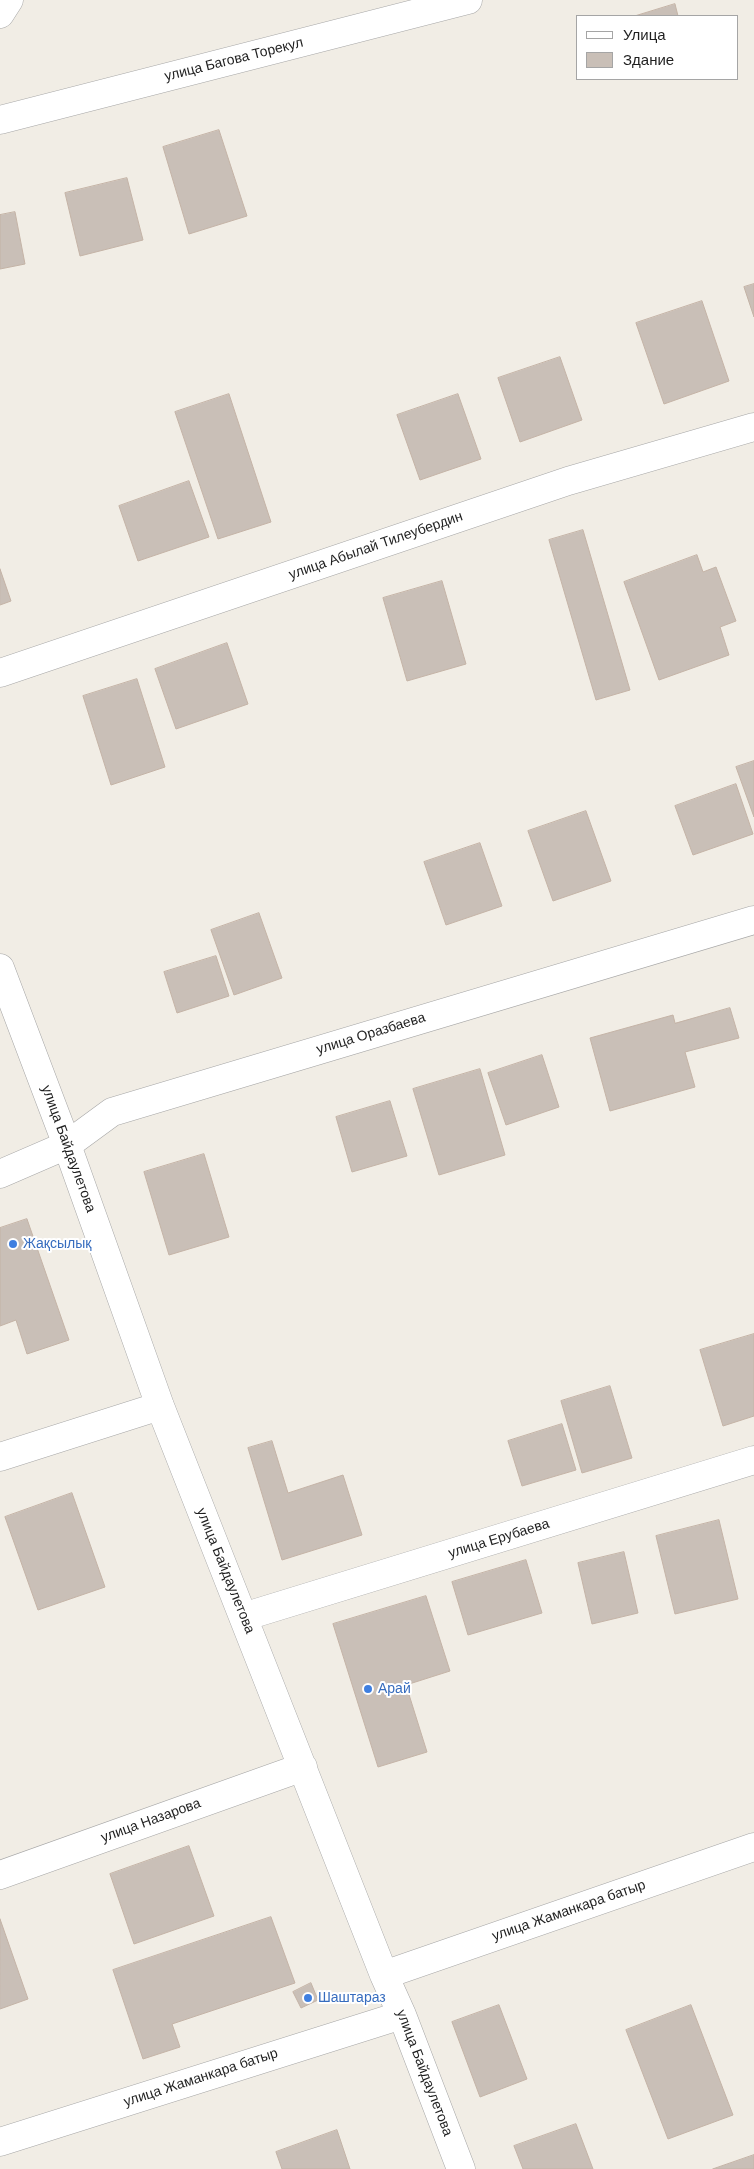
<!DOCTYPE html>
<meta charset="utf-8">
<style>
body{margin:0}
#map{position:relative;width:754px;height:2169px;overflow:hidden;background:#f1ede5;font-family:"DM Sans",sans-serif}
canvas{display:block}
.legend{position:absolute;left:576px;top:15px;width:162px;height:65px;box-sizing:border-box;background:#fff;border:1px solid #a5a5a5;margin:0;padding:6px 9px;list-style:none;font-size:15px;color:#1f1f1f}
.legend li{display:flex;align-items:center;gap:10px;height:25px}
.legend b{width:25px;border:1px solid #a5a5a5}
</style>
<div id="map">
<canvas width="754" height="2169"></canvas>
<ul class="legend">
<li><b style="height:6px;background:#fff"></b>Улица</li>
<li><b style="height:14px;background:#c9bfb7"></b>Здание</li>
</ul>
</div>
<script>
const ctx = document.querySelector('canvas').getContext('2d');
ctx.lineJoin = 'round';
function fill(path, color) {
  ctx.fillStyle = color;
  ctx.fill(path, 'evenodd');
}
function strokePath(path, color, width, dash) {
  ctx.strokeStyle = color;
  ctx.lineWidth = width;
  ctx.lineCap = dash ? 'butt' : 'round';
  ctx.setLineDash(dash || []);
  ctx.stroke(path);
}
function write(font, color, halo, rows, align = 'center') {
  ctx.font = font + ' "DM Sans",sans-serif';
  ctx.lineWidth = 4;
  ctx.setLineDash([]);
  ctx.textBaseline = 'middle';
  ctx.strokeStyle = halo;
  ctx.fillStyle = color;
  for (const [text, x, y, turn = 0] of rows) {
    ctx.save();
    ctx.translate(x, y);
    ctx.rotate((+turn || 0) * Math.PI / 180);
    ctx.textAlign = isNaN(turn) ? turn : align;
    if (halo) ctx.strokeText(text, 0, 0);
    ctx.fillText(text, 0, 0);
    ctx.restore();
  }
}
const building = new Path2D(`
 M675,4l3,12h-43z
 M219,130l28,86 -58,18 -26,-87z
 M127,178l16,62 -63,16 -15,-63z
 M15,212l10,52 -25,5v-54z
 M754,284v33l-10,-30z
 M702,301l27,80 -65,23 -28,-81z
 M560,357l22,63 -62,22 -22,-64z
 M229,394l42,128 -53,17 -43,-127z
 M458,394l23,65 -61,21 -23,-65z
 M189,481l20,56 -71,24 -19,-55z
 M583,530l47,160 -34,10 -47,-160z
 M697,555l6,17 13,-5 20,54 -16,6 9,28 -70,25 -35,-98z
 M0,569l11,32 -11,4z
 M442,581l24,83 -59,17 -24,-83z
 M227,643l21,61 -72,25 -21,-60z
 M137,679l28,88 -54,18 -28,-89z
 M754,761v56l-18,-50z
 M736,784l17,50 -60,21 -18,-49z
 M586,811l25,70 -58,20 -25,-70z
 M480,843l22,63 -56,19 -22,-63z
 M259,913l23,65 -48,17 -23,-65z
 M216,956l13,40 -52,17 -13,-41z
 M730,1008l9,30 -54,14 10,35 -85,24 -20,-73 83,-23 2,8z
 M542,1055l17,52 -53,18 -18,-52z
 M480,1069l25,86 -66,20 -26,-86z
 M390,1101l17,55 -55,16 -16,-55z
 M204,1154l25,83 -60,18 -25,-83z
 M27,1219l42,121 -42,14 -11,-34 -16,6v-98z
 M754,1334v82l-31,10 -23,-76z
 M610,1386l22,72 -50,15 -21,-72z
 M562,1424l14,46 -54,16 -14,-45z
 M272,1441l16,52 55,-18 19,60 -80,25 -34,-112z
 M72,1493l33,94 -67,23 -33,-93z
 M719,1520l19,79 -63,15 -19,-78z
 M624,1552l14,61 -46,11 -14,-61z
 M526,1560l16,53 -74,22 -16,-53z
 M426,1596l24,75 -44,14 21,67 -49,15 -45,-143z
 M189,1846l25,70 -80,28 -24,-70z
 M271,1917l24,66 -123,41 8,23 -37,12 -30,-89z
 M0,1919l28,80 -28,10z
 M311,1983l7,17 -17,8 -8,-16z
 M499,2005l28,74 -47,18 -28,-75z
 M691,2005l42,110 -65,24 -42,-109z
 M576,2124l17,45h-70l-9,-23z
 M337,2130l13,39h-68l-6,-17z
 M754,2155v14h-41z`);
fill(building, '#c9bfb7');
strokePath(building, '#c4b3a6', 1);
const street = new Path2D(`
 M0,14l9,-14
 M0,120l468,-120
 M0,673l568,-192 186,-54
 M0,968l67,177 93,261 224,569 18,40 59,154
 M0,1174l67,-29 45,-33 642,-192
 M0,1457l160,-51
 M243,1617l511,-157
 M0,1875l303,-108
 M384,1975l370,-128
 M0,2142l402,-127`);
strokePath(street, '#a6a6a6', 29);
strokePath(street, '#fff', 28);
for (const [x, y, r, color] of [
 [13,1244,5,"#3f7fe0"],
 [368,1689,5,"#3f7fe0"],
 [308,1998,5,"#3f7fe0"]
]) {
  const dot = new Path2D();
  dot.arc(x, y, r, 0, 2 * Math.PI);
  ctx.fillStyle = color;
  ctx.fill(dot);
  strokePath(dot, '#fff', 2);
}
write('14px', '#1f1f1f', '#fff', [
 ["улица Багова Торекул",234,60,-14],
 ["улица Абылай Тилеубердин",376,546,-19],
 ["улица Оразбаева",371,1034,-17],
 ["улица Байдаулетова",68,1149,70],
 ["улица Ерубаева",499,1539,-17],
 ["улица Байдаулетова",225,1571,68],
 ["улица Назарова",151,1821,-20],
 ["улица Жаманкара батыр",569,1911,-19],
 ["улица Байдаулетова",424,2073,69],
 ["улица Жаманкара батыр",201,2078,-18]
]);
write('14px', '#366cbe', '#fff', [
 ["Жақсылық",23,1244],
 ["Арай",378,1689],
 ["Шаштараз",318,1998]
], 'left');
</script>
